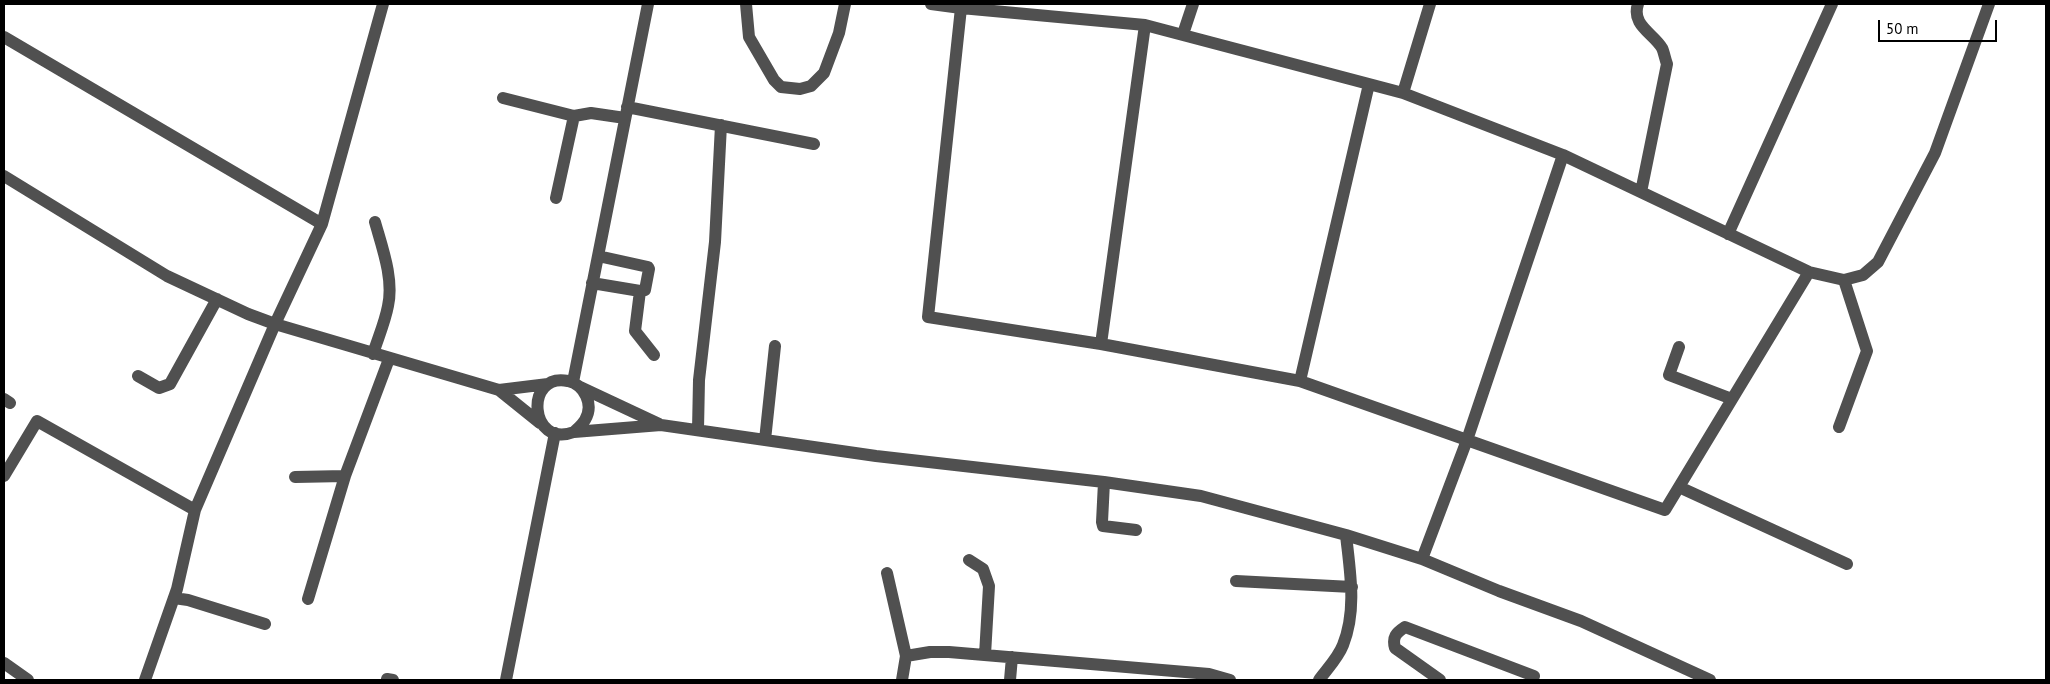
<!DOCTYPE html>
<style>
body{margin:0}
#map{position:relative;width:2050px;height:684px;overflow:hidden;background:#fff;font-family:"PT Sans",sans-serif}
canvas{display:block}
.frame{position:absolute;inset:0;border:5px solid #000;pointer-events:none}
.scale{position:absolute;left:1878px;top:20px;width:119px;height:22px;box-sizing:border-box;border:2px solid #000;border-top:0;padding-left:6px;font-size:15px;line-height:18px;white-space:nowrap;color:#000;-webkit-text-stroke:4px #fff;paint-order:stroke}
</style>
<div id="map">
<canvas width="2050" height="684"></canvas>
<div class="frame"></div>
<div class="scale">50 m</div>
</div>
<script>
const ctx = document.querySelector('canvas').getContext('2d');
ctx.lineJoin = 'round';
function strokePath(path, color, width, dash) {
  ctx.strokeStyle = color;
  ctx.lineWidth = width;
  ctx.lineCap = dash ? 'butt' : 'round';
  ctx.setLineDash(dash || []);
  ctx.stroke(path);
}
strokePath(new Path2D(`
 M746,4l3,33 25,43 7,7 19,2 11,-3 13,-13 15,-40 6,-29
 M931,4l30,4 184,17 258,68 160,62 246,117 35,8 19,-5 15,-13 57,-109 54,-149
 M1638,4c-7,21 15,29 24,44 2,4 3,11 5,16l-26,128
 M961,8l-33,309 173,27 199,37 365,129 144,-238
 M1183,34l10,-30
 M4,37l318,187
 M1403,93l27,-89
 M503,98l71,18 17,-3 34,5
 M627,107l187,37
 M4,176l163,100 81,38 27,10 224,66 49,-6
 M556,198l18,-82
 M1728,234l104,-230
 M592,283l48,8 5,-1 4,-21 -1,-2 -50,-11
 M640,291l-5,40 19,24
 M1101,344l44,-319
 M1679,347l-10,28 63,24
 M373,354c5,-16 12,-32 15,-48 6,-27 -6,-59 -13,-84
 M138,376l21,12 11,-4 47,-85
 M1300,381l69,-297
 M573,382l75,-378
 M580,387l79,37
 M499,390l41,33
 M4,399l6,4
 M1839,427l28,-76 -23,-71
 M698,430l1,-50 16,-138 6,-117
 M574,432c4,-4 8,-7 11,-12 9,-15 0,-35 -17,-39 -44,-9 -39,68 6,51l87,-7 215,31 228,26 97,14 145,39 76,24 77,32 82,30 129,59
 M765,440l10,-94
 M4,476l33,-55 158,89
 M295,477l50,-1 44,-117
 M1104,482l-2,40 1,4 33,4
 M1679,487l168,77
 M1422,559l45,-119 96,-285
 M969,560l14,9 6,17 -4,69
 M887,573l19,83
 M1236,581l116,6
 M174,598l14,2 77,24
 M308,599l37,-123
 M4,663l24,17
 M387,679l6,1
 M145,680l32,-91 18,-79 80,-186 47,-100 61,-220
 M506,680l49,-247
 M902,680l4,-24 24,-4h19l260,22 21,6
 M1010,680l2,-23
 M1319,680c8,-11 19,-22 24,-35 14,-35 7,-73 3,-110
 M1440,680l-45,-32c-3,-11 1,-15 10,-21l129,49`), '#505050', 12);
</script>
